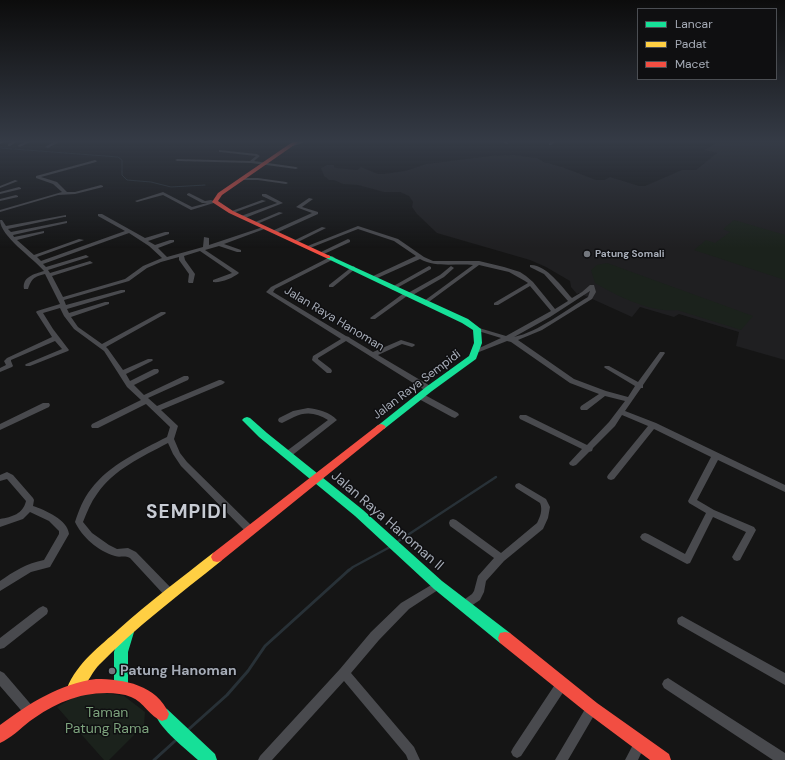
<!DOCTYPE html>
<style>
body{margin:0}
#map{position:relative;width:785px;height:760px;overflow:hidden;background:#151515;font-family:"DM Sans",sans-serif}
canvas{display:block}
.legend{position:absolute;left:637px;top:8px;width:140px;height:72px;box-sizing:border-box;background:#0f0f11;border:1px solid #4b4e53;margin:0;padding:5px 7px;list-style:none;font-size:12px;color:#a6acb7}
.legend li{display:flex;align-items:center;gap:8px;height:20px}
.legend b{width:20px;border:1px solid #4b4e53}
</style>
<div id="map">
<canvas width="785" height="760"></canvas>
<ul class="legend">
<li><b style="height:5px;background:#16e098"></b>Lancar</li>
<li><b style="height:5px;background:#ffcf43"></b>Padat</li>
<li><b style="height:5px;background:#f24e42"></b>Macet</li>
</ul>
</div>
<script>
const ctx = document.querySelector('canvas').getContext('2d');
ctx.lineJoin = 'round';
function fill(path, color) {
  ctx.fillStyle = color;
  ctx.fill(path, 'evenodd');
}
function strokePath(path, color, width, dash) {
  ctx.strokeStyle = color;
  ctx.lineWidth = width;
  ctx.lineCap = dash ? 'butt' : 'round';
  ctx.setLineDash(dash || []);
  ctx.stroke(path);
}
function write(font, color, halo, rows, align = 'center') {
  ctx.font = font + ' "DM Sans",sans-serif';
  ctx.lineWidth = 3;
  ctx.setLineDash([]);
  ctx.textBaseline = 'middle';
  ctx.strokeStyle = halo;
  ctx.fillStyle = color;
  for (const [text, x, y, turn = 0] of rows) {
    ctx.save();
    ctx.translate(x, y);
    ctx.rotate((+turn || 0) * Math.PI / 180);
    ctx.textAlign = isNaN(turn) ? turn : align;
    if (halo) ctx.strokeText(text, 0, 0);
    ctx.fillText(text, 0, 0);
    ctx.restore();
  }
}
fill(new Path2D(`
 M720,141h65v219l-49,-14 3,-14 -60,-18 -5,3 -34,-10 -8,10 -53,-24 -2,1 -6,-7 -1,-6 -24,-14 -16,-7 -93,-27 -20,-19 -5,-7 1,-5 -4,-6 -9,-4h-16l-26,-7 -15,-1 -9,-4h-5l-5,-4 -3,-8 6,-3h7v2l3,1 20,2 4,-3 17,7h6l21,-3 21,-7 64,-8 24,-1 23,3 7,4 18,5 34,13h8l6,-3 29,9h6l37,-16h14l21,-17 -13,-3z`), '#1f1f21');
fill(new Path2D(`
 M734,220l51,15v45l-91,-30 12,-10 9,3 15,-11 -7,-3z
 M607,263l146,53 -12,14 -64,-20c-26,3 -60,-14 -82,-27l-4,-13 6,-5z
 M106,693l18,3 21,16 -1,13 -35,35h-5l-47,-53 21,-12z`), '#1b221c');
strokePath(new Path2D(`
 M0,148l118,9 4,3v15l5,5 24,2 20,5 34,-2`), '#283137', 1);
strokePath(new Path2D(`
 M397,542l99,-65
 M348,571l5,-4 37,-20`), '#283137', 2.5);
strokePath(new Path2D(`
 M189,729l38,-34 21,-24 17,-25 84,-76
 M154,760l21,-19`), '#283137', 3);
fill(new Path2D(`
 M0,141h6l-6,3z
 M13,141h5l-8,5h-2v-2z
 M26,141h6l-12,6 -3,-1z
 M55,141h6l-13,7 -3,-1z
 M302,141h7l-16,5 -2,-1z
 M498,141h7l4,2 -2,1z
 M552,141h5l-6,4h-2v-2z
 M219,150l38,4 3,2 -6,5 42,6 2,1 -2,1 -45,-6 -74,-2 -2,-1 2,-1 73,2 6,-5 -36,-4h-1z
 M95,160l2,1 -1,1 -55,15 16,5 10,10h8l26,-7 2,1v1l-28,7 -17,1 -58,17v-2l62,-18 -9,-8 -17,-6v-2z
 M243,178h15l28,4 2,1 -2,1 -28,-4h-14l-2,-1z
 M15,180l3,1 -18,7v-2z
 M19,187l2,1v1l-21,5v-2z
 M163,192l29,15 15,-4h-5l-15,-8v-1l2,-1 16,8 6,-1 6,2 -26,8 -28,-15 -26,7 -2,-1z
 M262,194h4l17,9 -38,15h-4v-2l36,-13 -15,-7z
 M16,195l2,1v1l-18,4v-2z
 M309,198l4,1 -11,8 16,5v2l-42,19h-4v-2l40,-18 -16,-6z
 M262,200l4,1 -33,12 -4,-1z
 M279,212l4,1 -26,11 -4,-1z
 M98,214h4l43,24 20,-6h4v2l-21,7 7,4 15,-5h4v2l-16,6 9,9 36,-10 1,-10 5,1v7l54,-18 4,1 -43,16 17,6v2h-4l-18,-6 -14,4 33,22 1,1c-6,5 -18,10 -26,9v-2l19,-7 -32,-22 -16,5 1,4 10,14 -2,9h-4l-1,-1 1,-8 -10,-14v-3l-18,5 -14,6 -18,13 -65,19 2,5 55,-15h4v2l-58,17 2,4 36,-11h4v2l-38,13 7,10 24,17 59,-32h4l1,1 -1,1 -59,33 2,2 15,21 25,-11h4l1,1 -1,1 -26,13 4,7 24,-12h4l1,2 -1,2 -24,12 10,10 40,-19h4l1,2 -1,2 -40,18 9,8 62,-26h2l4,2 -2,2 -62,26 17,16 -4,13 6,14 7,9 66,65 2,3 -2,3 -3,1 -3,-1 -66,-67 -8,-12 -5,-11c-26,14 -54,26 -71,51 -6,8 -10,18 -14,28l9,11 17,12 8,4 11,-1 8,4 38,39 1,3 -1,3 -4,1 -4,-1 -36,-39c-6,-3 -10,0 -15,-2 -17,-5 -33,-19 -40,-34 4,-12 8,-23 16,-33 19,-25 49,-38 76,-52l3,-10 -24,-23 -48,24h-6l-1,-2 1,-2 49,-24 -14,-13 -23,-36 -30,-22 -10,-13 -4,-8 -17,5 10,16 16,21 -1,1 -38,15h-4l-1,-1 1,-1 36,-15 -7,-8 -44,19v1l2,5 -1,1 -12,5v-4l6,-3 -2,-4 3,-3 45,-21 -16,-25 1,-1 23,-7 -15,-30c-11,3 -13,4 -17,15h-4c-2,-12 10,-15 20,-18 -11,-13 -44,-35 -44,-51h2l4,6 60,-11v2h-2l-56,12 3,3 56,-11v2l-54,12 1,2 30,-6v2l-27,7 17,15 45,-16 5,1 -47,17 4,4 84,-30 -27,-15zM129,233l20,13 13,12 -19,8 -18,13 -62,18 -11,-21 41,-13 -3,-2 -40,12 -2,-3 41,-13 -3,-2 -40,12 -3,-3z
 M358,226l40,13 26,18 9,4h46l25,6 16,5 6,4 7,6 22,27 13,-8 -24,-27 -14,-7v-2c16,-1 32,22 42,33l10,-6 8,-7h4l2,7 -4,7 -50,31 -24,10 56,39 32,12 22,6 7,-11 -30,-18 -1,-1 1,-1h4l29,16 22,-30h4l1,1 -22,32v3h-2l-16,23 31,12 129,62v7l-67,-32 -21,40 17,10 40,17 2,3 -16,30 -3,1 -3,-1 -2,-3 14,-25 -33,-15 -23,46 -3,1 -45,-24 -2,-3 2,-3 3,-1 3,1 37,20 21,-41 -17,-10 -1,-2 23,-44 -57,-28 -40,50 -3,1 -3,-1 -1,-2 1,-2 40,-49 -26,-11 -7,11 -22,22 -1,3 -3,1 -13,13 -3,1 -3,-1 -1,-2 13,-14 -62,-30 -1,-2 1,-2h6l61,30 22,-23 16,-21 -20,-5 -18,14h-6l-1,-2 1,-2 18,-12 -29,-11 -59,-41 -4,-1 -28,11h-4l-1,-1 1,-1 26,-12 -26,-8 -1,-1 1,-1h4l27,8 45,-25 -21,-25 -32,19h-4v-2l34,-20 -3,-2 -16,-9 -30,-7 -53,39 -3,-2 1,-1 49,-36c-18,-2 -36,3 -53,-6l-47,21 -3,-2 1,-1 45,-21 -22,-15 -36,-12 -48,19 -2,1 -3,-2zM590,291l-2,6c-22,13 -50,35 -74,40l36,-20z
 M322,227l4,1 -28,14 -5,-1z
 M348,239l2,1v2l-26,12h-4l-1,-1z
 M332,256l3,2 -1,1 -59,30 -2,3 73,44 3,1 1,1 23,14 28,-12 13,4 1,1 -1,1 -2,1 -10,-3 -24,11 54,32 1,2 -1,2h-6l-80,-50 -28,17v1l13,10 1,2 -1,2h-4l-14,-12 -1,-1 1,-4 28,-17 -75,-47 5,-5z
 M353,266l2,1v2l-22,18h-4v-2z
 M429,266l2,1v2l-36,20 -2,1 -3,-2z
 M451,266l3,2 -10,9 -33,19h-4l-32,23h-4l-1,-1 34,-25h4l32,-18z
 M417,394h6l35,19 1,2 -4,3 -3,-1 -35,-19 -1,-2z
 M43,403h6l1,2 -1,2 -49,23v-6z
 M308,408c10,1 22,4 29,12l-47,37h-6l-1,-2 1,-2 44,-33c-11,-7 -22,-9 -34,-3 -4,2 -8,4 -12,6l-3,-1 -1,-2 1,-2 14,-7z
 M7,472l6,3 20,23 1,2 -1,6c12,4 35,14 36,28l-19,33 -19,5 -31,19v-10c13,-9 27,-18 44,-21l15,-26v-3l-10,-10 -19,-9 -7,7 -23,8v-8c12,-2 23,-5 26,-18l-19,-22 -7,2v-6z
 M519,483l27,16 4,8 -2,11 -5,11 -39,32 -18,20 -2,11 -4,8 -15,10 -4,-2 -1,-3 1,-3 11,-8 2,-3 4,-15 16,-18 -44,-32 -1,-3 1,-3 3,-1 3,1 45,33 36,-30c3,-6 6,-13 3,-20l-24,-15 -1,-2 1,-2z
 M438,581l3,1 2,3 -2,3 -32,21 -30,31 -28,33 63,74 6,13h-12l-2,-5 -62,-74 -72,79h-14l2,-4 80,-87 31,-37 30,-29z
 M43,606l4,2 1,3 -1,3 -43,34 -4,1v-11l39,-30z
 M682,616l103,57v12l-107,-61 -1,-3 1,-3z
 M0,671l4,2 30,35 2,4 -2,4 -4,2 -4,-2 -26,-30z
 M562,678l4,2 2,4 -2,4 -45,68 -4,2 -4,-2 -2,-4 2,-4 45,-68z
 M668,678l117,75v7h-12l-109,-72 -2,-4 2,-4z
 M592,702l4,2 2,4 -2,4 -28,48h-13l33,-56z
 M640,737l4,2 2,4 -8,17h-13l11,-21z`), '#494a4e');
fill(new Path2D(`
 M328,255l140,64 13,10 1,14 -6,16 -44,32 -48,38h-6l-2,-2 50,-40 43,-31 5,-13 -1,-13 -11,-7 -136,-65v-2z
 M247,417l3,1 17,15 96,77 79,71 68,52 2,5 -2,5 -5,1 -5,-1 -66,-54 -79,-73 -96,-79 -17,-17 2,-2z
 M127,626l5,1 2,5 -6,20v35l-2,5 -5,2 -5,-2 -2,-5v-35l8,-25z
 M162,707l5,2 48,45 2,6h-19c-13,-12 -37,-30 -43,-46l2,-5z`), '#16e098');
fill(new Path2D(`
 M217,552l4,1 2,4 -2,4c-41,33 -85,66 -122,104 -9,9 -13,25 -25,30l-5,-2 -2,-5c10,-25 33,-42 52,-59 30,-27 62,-51 94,-76z`), '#ffcf43');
fill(new Path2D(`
 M294,141h6l-78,54 -4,6 15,10 97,45v2h-4l-97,-45 -17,-11 6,-9z
 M381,424l3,1 2,2 -2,2 -163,132 -4,1 -4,-1 -2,-4 2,-4 165,-128z
 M505,632l5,1 87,70 72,51 2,6h-21l-63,-47 -87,-70 -2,-5 2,-5z
 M96,679c28,0 61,6 73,35l-2,5 -5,2c-12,-4 -18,-19 -31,-24 -7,-3 -16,-4 -24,-4 -30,0 -53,11 -77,28 -10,8 -19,17 -30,22v-18c30,-22 59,-41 96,-46z`), '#f24e42');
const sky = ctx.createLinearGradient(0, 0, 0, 248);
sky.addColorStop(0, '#0c0c0c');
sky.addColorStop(0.57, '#353b46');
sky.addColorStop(1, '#353b4600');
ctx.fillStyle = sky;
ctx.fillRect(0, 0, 785, 248);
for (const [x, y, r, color] of [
 [587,254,4,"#73777e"],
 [112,671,4,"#73777e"]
]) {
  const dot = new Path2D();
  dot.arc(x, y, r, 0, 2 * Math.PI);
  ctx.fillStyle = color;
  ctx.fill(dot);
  strokePath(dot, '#0f0f11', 1.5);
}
write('bold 10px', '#a6acb7', '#0f0f11', [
 ["Patung Somali",595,254]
], 'left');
write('12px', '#a6acb7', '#0f0f11', [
 ["Jalan Raya Hanoman",334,319,31],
 ["Jalan Raya Sempidi",417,385,-37]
]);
write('14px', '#a6acb7', '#0f0f11', [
 ["Jalan Raya Hanoman II",387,521,41]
]);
write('bold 14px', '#a6acb7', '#0f0f11', [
 ["Patung Hanoman",120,671]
], 'left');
write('14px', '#7ca27c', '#0f0f11', [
 ["Taman",107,713],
 ["Patung Rama",107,729]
]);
ctx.letterSpacing = '1px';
write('bold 19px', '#c7cbd3', '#0f0f11', [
 ["SEMPIDI",187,513]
]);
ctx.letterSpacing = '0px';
</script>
